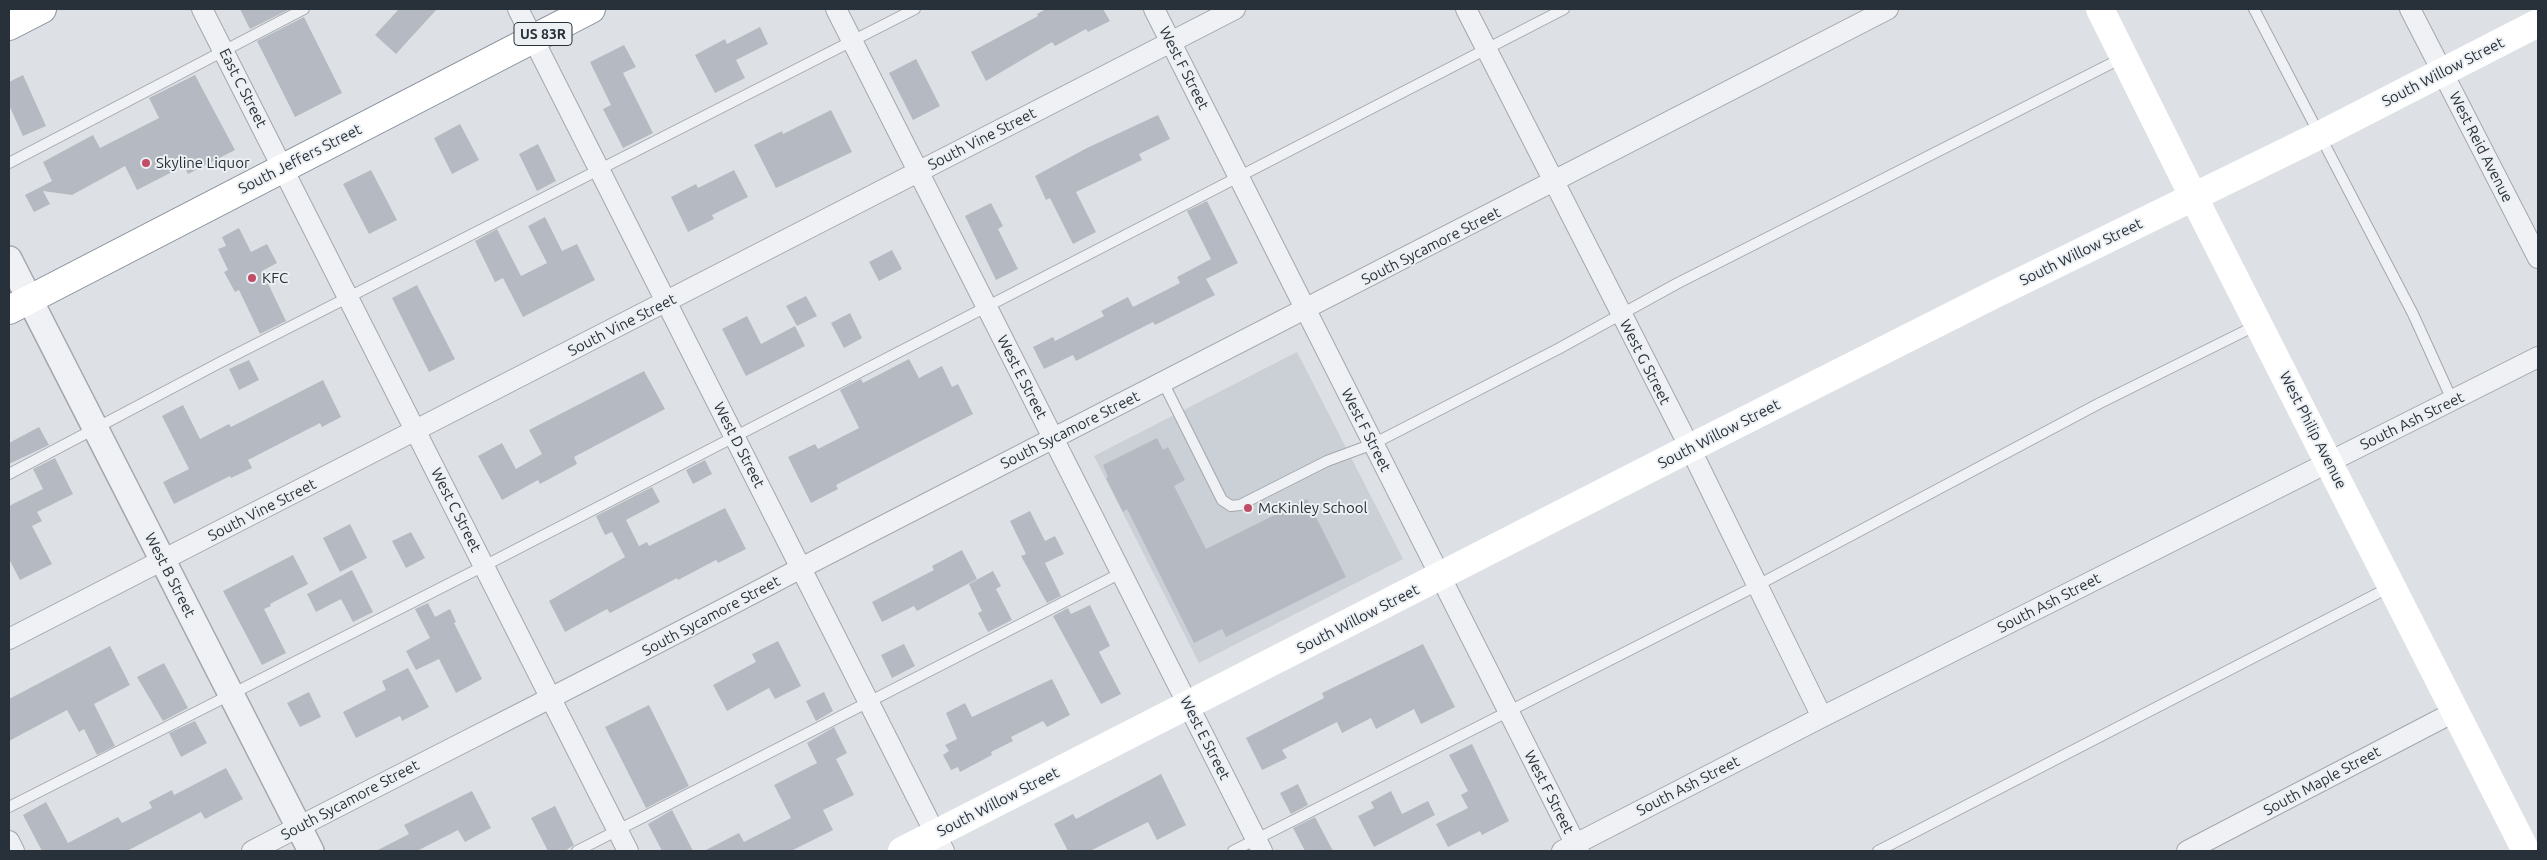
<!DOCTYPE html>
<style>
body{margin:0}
#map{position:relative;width:2547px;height:860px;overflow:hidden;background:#dde1e5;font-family:Ubuntu,sans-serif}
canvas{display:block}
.frame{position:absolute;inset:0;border:10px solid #28303a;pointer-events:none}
</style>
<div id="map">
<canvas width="2547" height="860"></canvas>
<div class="frame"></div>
</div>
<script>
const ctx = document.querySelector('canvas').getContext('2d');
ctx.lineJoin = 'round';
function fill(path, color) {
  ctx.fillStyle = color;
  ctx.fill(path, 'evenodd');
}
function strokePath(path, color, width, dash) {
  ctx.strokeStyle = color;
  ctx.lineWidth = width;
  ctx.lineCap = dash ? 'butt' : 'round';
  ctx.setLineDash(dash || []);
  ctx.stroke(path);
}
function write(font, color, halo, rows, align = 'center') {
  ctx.font = font + ' Ubuntu,sans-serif';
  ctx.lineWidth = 4;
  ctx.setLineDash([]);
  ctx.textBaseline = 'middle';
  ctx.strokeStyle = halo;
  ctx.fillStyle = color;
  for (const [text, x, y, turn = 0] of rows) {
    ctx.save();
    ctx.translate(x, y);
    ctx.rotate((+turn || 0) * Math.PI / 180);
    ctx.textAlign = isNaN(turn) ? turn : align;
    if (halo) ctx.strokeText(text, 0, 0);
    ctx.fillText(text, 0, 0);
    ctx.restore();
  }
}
fill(new Path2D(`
 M1297,352l106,207 -204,104 -105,-207z`), '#cbd0d6');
fill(new Path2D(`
 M240,9h50l-40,20z
 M399,9h38l-41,45 -21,-19z
 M1046,9h57l7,12 -22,11 -2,-3 -31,17 -3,-4 -66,39 -15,-29 67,-36 -1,-2z
 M304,17l38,76 -47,24 -38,-76z
 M760,27l8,17 -32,16 9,18 -30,15 -20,-38 30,-16 2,5z
 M624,45l12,22 -13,6 30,60 -30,15 -20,-39 8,-4 -21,-43z
 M916,59l24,47 -27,14 -24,-47z
 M23,75l23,51 -23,10 -14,-31v-23z
 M195,75l40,75 -47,24 -4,-8 -47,24 -12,-24 -53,29 -29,-4 7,13 -16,8 -9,-17 27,-14 -9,-19 50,-27 7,13 59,-30 -10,-20z
 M831,110l21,42 -76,36 -22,-43 28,-14 1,3z
 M1158,115l12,24 -31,15 3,6 -66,32 20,40 -23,12 -23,-46 -4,2 -11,-24 52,-28z
 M460,124l19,36 -27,14 -18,-36z
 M538,144l18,37 -19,10 -18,-37z
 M371,170l26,50 -28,14 -26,-50z
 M734,170l14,27 -36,18 2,4 -26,13 -17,-35 25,-13 2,4z
 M1207,201l31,62 -32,16 9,16 -60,30 -2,-3 -77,39 -3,-6 -29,14 -11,-22 20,-10 2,4 49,-25 -3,-5 27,-14 5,10 47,-24 -3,-6 34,-18 -24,-48z
 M991,203l12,23 -5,3 20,40 -22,11 -31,-64z
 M545,217l17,34 15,-7 18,36 -72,37 -20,-39 -8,4 -20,-41 22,-12 24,47 26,-13 -19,-37z
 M239,228l12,24 16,-8 10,19 -15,8 24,50 -26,13 -21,-44 -4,2 -11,-20 4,-2 -10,-21 8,-3 -4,-9z
 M892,250l10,19 -23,12 -10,-19z
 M417,285l38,74 -26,13 -37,-74z
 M806,296l11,20 -20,10 -11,-20z
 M850,313l12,25 -18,10 -13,-25z
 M747,316l14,28 34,-18 10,20 -59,30 -24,-47z
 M909,359l10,19 23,-12 10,21 6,-3 15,30 -137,71 2,4 -27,14 -23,-46 27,-13 3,5 41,-21 -19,-38 21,-11 2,4z
 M249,360l10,20 -20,10 -10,-21z
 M644,371l21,38 -91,48 3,7 -37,20 -2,-4 -36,20 -24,-44 24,-13 14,26 26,-15 -13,-24z
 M323,380l18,37 -19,10 -2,-4 -72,37 4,8 -21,10 -1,-2 -56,28 -11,-22 26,-13 -27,-53 21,-11 17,34 29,-15 2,3z
 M39,427l10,18 -40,19v-21z
 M1157,438l6,12 5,-3 17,33 -11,6 32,63 101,-50 39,78 -120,60 -4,-8 -28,14 -67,-134 -4,3 -17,-34 2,-1 -5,-12z
 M55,458l18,36 -36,18 5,9 -10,5 20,38 -32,16 -11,-21v-53l34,-17 -10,-20z
 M705,460l7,14 -19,10 -7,-14z
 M652,487l8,15 -34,18 13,26 8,-4 2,4 76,-38 21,41 -28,14 -2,-3 -38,20 -1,-2 -67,35 -3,-4 -42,23 -16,-31 76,-44 -13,-25 -7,3 -9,-19z
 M1030,511l15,30 10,-5 9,18 -19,9 16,33 -14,7 -26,-47 5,-2 -16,-33z
 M350,524l17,34 -27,14 -17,-34z
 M411,532l14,26 -19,10 -14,-27z
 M962,550l15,29 -60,32 -3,-5 -32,16 -10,-20 62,-32 -2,-4z
 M293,555l15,29 -38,20 1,2 -7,3 22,44 -24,12 -39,-74z
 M352,570l21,42 -20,10 -12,-23 -25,13 -9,-18z
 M993,571l8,15 -5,3 16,31 -24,12 -10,-19 4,-2 -13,-27z
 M428,603l7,14 15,-8 6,13 -2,1 28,56 -26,14 -17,-34 -23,11 -10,-19 24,-13 -15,-29z
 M1090,605l20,41 -11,6 22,42 -20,10 -48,-88 15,-8 3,6z
 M778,641l23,45 -26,13 -6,-11 -42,23 -14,-26 43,-23 -4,-8z
 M904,644l11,22 -23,12 -11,-23z
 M1423,644l32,63 -34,17 -7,-15 -38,20 -5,-11 -29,15 -5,-11 -55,28 5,8 -25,12 -16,-32 78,-40 -2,-5z
 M110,646l20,39 -36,19 21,42 -18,9 -13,-26 -5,3 -12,-22 -58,31v-42z
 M164,663l24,45 -25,13 -26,-44z
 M408,668l21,39 -27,14 -2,-5 -44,22 -13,-26 43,-22 -4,-9z
 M1052,679l18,36 -23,12 -4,-6 -32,16 2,4 -22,11 1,3 -32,17 -2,-5 -7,3 -8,-15 6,-4 -4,-6 12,-6 -11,-26 19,-10 7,14z
 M309,692l12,25 -21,10 -13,-24z
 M824,692l9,19 -17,10 -10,-20z
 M649,705l40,81 -43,22 -41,-81z
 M195,721l12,22 -26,14 -12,-24z
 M834,727l13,26 -11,6 18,36 -31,15 10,20 -42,21h-87l35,-18 5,9 47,-24 -17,-33 43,-22 -10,-20z
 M1472,744l37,77 -27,14 -2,-4 -32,16 -12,-23 32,-16 -7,-13 7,-4 -19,-36z
 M226,768l17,31 -38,20 -4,-7 -74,39h-85l-19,-36 23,-13 22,41 50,-26 4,6 30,-15 -3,-6 23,-12 2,5z
 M1161,774l25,51 -29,15 -9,-18 -58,29h-22l-14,-27 19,-10 3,5z
 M1298,784l10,21 -17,9 -11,-21z
 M472,791l19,37 -26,14 -7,-12 -41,21h-41l33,-17 -5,-9z
 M1391,791l11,23 26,-13 7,14 -61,32 -16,-31 16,-8 -3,-6z
 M555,806l19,39 -9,6h-17l-17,-33z
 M672,810l21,41h-31l-14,-27z
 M1315,817l18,34h-28l-12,-23z`), '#b5bac2');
const service = new Path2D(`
 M2254,9l159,305 40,88
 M9,163l295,-154
 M1163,382l59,118 9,6 9,-1 87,-44 46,-17 185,-95 120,-66 446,-226
 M9,474l212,-112 694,-353
 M9,807l475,-241 1080,-557
 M577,851l544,-278
 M1233,851l523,-265 344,-183 157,-78
 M1878,851l512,-264`);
const minor = new Path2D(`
 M202,9l426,842
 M518,9l426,842
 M836,9l426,842
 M1154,9l425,842
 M1466,9l224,439 132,269
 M2410,9l128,249
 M9,639l1226,-630
 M9,841l5,10
 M252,851c182,-95 367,-186 549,-283l1087,-559
 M1562,851l260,-134 716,-360
 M2187,851l269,-140`);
const tertiary = new Path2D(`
 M9,259l302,592`);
const trunk = new Path2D(`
 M9,26l33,-17
 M9,310l582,-301`);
strokePath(service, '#a3a8ae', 12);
strokePath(minor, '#a3a8ae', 22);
strokePath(tertiary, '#a3a8ae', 28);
strokePath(trunk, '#868f9a', 30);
strokePath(service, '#eff1f4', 10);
strokePath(minor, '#eff1f4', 20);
strokePath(tertiary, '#eff1f4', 25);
strokePath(new Path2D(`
 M2100,9l93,187 333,655
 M902,851l788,-403 303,-153 327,-160 218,-112`), '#fff', 28);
strokePath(trunk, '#fff', 28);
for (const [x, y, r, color] of [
 [146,163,5,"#c14c66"],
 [252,278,5,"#c14c66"],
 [1248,508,5,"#c14c66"]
]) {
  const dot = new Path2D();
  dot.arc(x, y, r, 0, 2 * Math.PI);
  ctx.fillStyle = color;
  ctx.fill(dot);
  strokePath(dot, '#ecf0f3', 2);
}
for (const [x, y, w] of [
 [543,34,58]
]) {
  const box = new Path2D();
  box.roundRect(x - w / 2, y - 11.5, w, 23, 4);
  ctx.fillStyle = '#ecf0f3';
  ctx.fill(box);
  strokePath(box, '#28303a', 1);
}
write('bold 14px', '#28303a', null, [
 ["US 83R",543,34]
]);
write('15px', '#28303a', '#ecf0f3', [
 ["West F Street",1184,68,63],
 ["South Willow Street",2443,72,-27],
 ["East C Street",243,88,63],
 ["South Vine Street",982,139,-27],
 ["West Reid Avenue",2481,147,63],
 ["South Jeffers Street",300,159,-27],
 ["South Sycamore Street",1431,246,-27],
 ["South Willow Street",2081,252,-26],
 ["South Vine Street",622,325,-27],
 ["West G Street",1645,362,63],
 ["West E Street",1022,377,63],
 ["South Ash Street",2412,421,-26],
 ["South Sycamore Street",1070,430,-27],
 ["West F Street",1366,430,63],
 ["West Philip Avenue",2313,430,63],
 ["South Willow Street",1719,434,-27],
 ["West D Street",739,445,63],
 ["South Vine Street",262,510,-27],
 ["West C Street",456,510,63],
 ["West B Street",170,575,63],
 ["South Ash Street",2049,603,-27],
 ["South Sycamore Street",711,616,-28],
 ["South Willow Street",1358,619,-27],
 ["West E Street",1205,738,63],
 ["South Maple Street",2322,781,-28],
 ["South Ash Street",1688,786,-27],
 ["West F Street",1549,792,63],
 ["South Sycamore Street",350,800,-28],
 ["South Willow Street",998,802,-27]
]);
write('15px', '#28303a', '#ecf0f3', [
 ["Skyline Liquor",156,163],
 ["KFC",262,278],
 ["McKinley School",1258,508]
], 'left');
</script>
